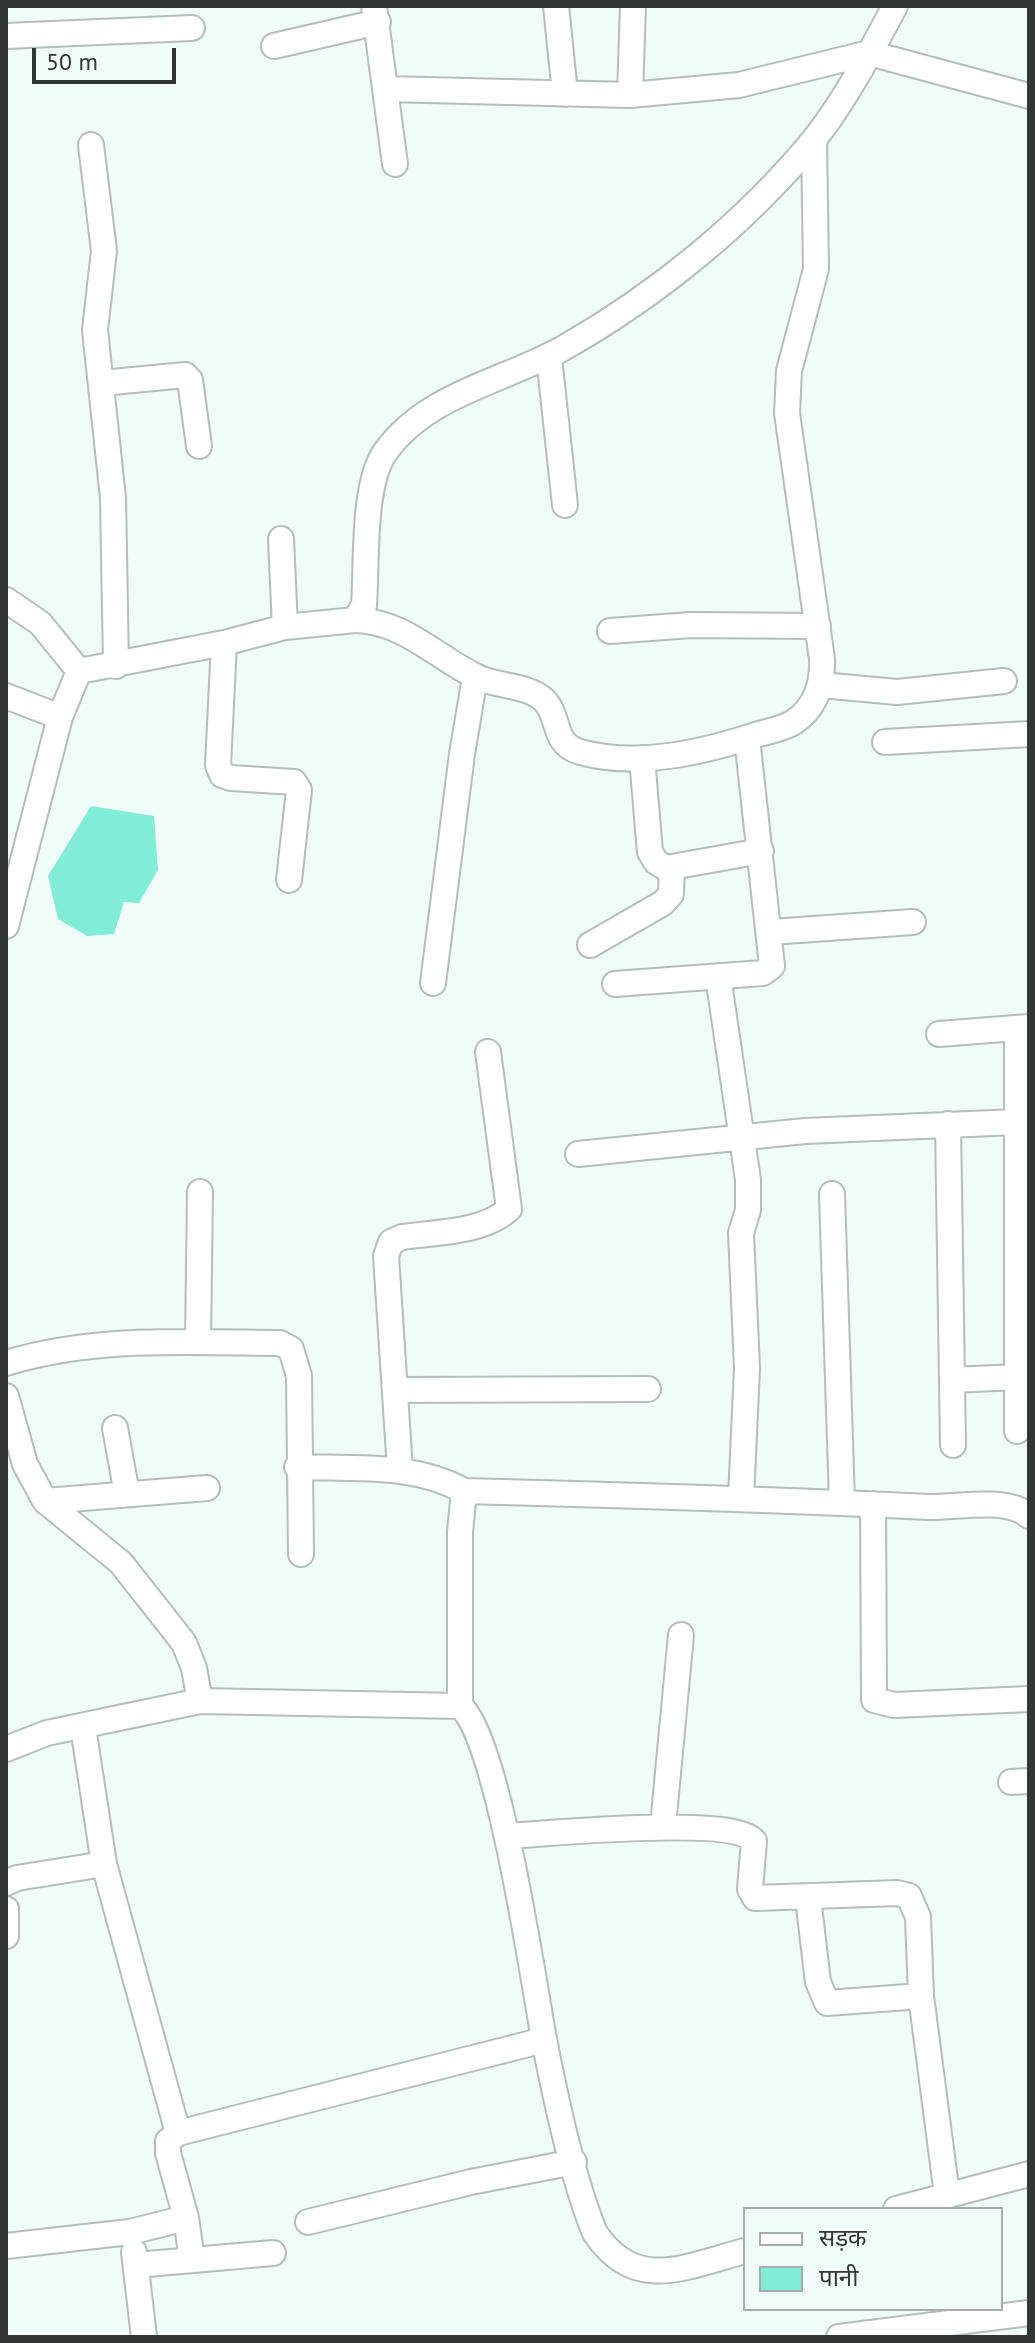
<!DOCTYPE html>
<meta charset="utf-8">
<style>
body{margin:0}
#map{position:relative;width:1035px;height:2343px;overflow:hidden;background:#f0fcf8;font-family:"PT Sans","Noto Sans Devanagari",sans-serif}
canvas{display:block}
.frame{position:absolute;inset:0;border:8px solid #323635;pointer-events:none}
.legend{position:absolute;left:743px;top:2207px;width:260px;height:104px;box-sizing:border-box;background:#f0fcf8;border:2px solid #a4adaa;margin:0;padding:10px 14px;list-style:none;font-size:24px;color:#323635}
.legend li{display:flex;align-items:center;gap:16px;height:40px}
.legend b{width:40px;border:2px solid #a4adaa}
.scale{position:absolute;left:32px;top:48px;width:144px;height:36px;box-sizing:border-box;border:4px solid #323635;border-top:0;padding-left:10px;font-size:24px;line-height:28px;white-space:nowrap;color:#323635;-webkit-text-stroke:6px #f0fcf8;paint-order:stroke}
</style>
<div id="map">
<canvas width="1035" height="2343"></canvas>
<div class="frame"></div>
<ul class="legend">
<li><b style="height:10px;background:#fff"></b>सड़क</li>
<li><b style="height:22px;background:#82edd7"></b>पानी</li>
</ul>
<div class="scale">50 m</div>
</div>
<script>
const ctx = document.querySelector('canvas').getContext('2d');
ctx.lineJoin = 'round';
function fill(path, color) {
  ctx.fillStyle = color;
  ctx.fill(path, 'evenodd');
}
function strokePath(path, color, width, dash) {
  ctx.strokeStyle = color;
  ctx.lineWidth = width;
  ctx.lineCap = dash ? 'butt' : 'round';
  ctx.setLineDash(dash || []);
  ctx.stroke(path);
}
fill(new Path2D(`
 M91,806l63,10 4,54 -19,33 -15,-1 -10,32 -27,2 -29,-17 -10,-43z`), '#82edd7');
const minor = new Path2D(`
 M374,6l21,158
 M556,6l9,88
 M6,36l186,-8
 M274,46l104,-24
 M386,89l244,6 109,-10 130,-32 160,43
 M630,95l3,-89
 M91,145l13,106 -9,79 18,168 3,168
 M549,357l16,148
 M102,383l83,-8 5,5 9,66
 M281,539l4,88
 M6,600l34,23 39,48 -19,46 -54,209
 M355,620c48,1 80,36 120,56 20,11 52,8 69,24 17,17 7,43 36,52 58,16 124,0 179,-18 11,-3 26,-6 35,-12 22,-15 29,-38 28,-63l-35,-246 2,-42 27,-102 -2,-129
 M610,631l81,-6 127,1
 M224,643l-6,122 4,10 9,3 63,4 5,8 -10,90
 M79,671l145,-28 61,-16 70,-7 9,-15c3,-40 -2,-122 22,-154 43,-59 121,-70 181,-105 91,-52 179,-124 246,-205 32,-40 58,-90 82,-135
 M821,685l76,7 107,-11
 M6,696l54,21
 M885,742l144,-8
 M642,758l8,94 6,10 10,6 95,-17
 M771,932l142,-10
 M590,945l73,-42 8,-9 1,-27
 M718,976l30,204v30l-7,23 6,135 -6,130
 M433,983l29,-229 13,-77
 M615,984l148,-11 9,-7 -25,-228
 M1017,1028v403
 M939,1034l90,-7
 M948,1124l5,321
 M578,1154l227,-23 212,-9
 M832,1194l10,308
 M198,1342l2,-150
 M6,1363c89,-27 182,-21 274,-20l11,6 8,27 2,178
 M952,1380l65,-3
 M397,1390l251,-1
 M6,1396l19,68 20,37 76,62 63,80 10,25 6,33
 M115,1428l12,66
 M297,1467c56,2 117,-4 167,24
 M400,1470l-14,-214 5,-14 11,-5c34,-5 81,-4 107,-28l-21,-157
 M45,1501l162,-13
 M873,1504l1,196 20,5 135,-6
 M460,1706v-174l4,-41c155,4 309,8 464,16 29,1 79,-11 101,9
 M83,1727l21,137 74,269
 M6,1749l41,-16 153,-32 260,5c38,31 73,273 84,333 11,57 29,141 51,194 41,61 91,33 150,18
 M1011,1782l18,-1
 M663,1826l18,-191
 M507,1836c40,-2 224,-21 247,5l-4,48 5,9 142,-5 12,3 9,21 3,79 26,199
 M6,1883l11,-5 87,-14
 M808,1898l10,84 9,21 94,-7
 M6,1909v27
 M896,2209l133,-35
 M308,2222l163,-40 103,-20
 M6,2246l124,-14 56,-14
 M134,2252l10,85
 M192,2260l-6,-42 -18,-65v-12l10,-8 366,-93
 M136,2265l137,-12
 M839,2337l190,-24`);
strokePath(minor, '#b3bebb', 28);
strokePath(minor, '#fff', 24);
</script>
